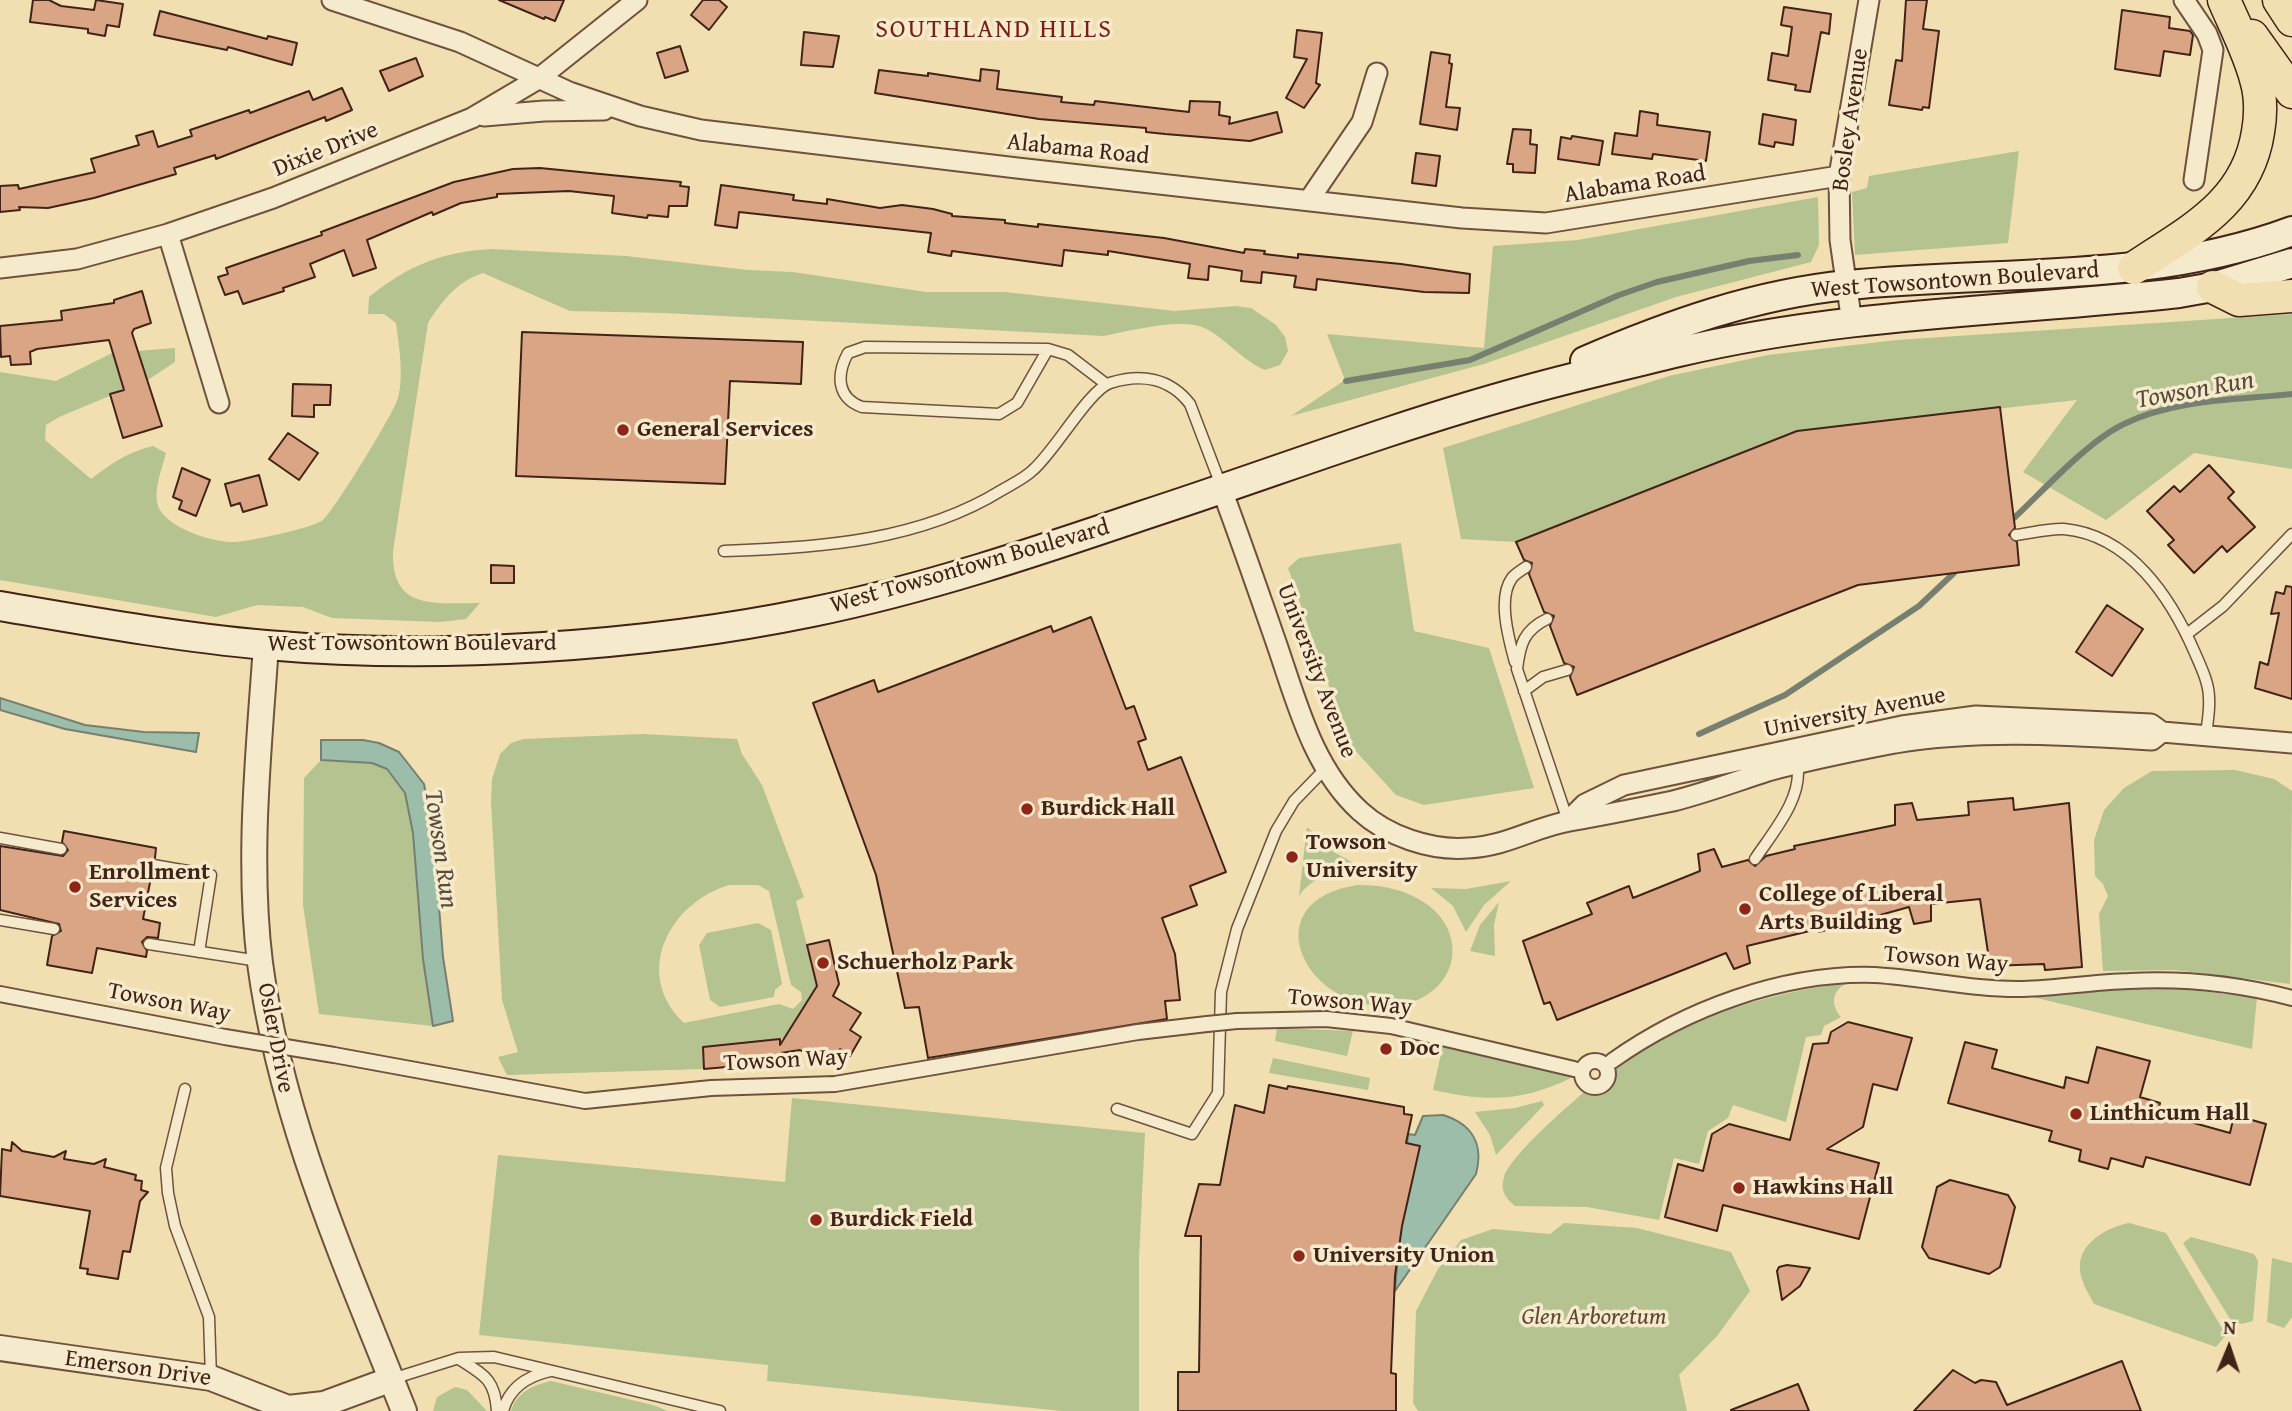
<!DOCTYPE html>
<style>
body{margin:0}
#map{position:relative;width:2292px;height:1411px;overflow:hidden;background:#f1dfb1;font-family:"Gentium Book Plus",serif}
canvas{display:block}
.north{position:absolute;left:2194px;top:1313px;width:70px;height:70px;-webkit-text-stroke:5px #f6eacc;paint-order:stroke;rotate:2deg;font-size:19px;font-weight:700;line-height:28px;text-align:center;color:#422318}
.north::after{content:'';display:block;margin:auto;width:24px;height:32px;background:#422318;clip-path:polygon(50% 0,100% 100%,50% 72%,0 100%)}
</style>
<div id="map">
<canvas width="2292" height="1411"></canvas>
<div class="north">N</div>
</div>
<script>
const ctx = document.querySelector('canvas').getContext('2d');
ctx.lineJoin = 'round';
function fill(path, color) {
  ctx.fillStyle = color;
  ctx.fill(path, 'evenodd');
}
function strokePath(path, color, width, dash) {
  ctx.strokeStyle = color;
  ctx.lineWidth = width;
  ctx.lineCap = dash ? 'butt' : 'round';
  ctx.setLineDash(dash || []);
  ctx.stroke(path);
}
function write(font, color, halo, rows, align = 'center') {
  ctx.font = font + ' "Gentium Book Plus",serif';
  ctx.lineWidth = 7;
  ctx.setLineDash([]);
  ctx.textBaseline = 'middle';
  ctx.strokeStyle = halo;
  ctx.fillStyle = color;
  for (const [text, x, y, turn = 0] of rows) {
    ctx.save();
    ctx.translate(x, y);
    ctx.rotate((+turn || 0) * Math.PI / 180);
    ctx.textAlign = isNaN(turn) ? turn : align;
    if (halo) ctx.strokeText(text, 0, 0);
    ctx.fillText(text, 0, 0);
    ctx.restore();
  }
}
fill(new Path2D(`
 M2019,151l-11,92 -153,12 -3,-63 15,-4 2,-12z
 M1818,197l1,48 -8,17 -135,35 -192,67 -193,52 54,-36 -18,-46 157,14 9,-102 85,-6z
 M492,249l134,7 122,14 45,2 133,20h79l170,19 60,-5 16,2 25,17 9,12 3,14 -8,14 -15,5c-24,-10 -41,-34 -63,-43 -22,-9 -74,4 -98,9l-439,-23 -95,-2 -87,-38c-27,9 -40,27 -55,50l-35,228c-2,60 42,52 87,52l-14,16 -26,3 -108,-4 -29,-11 -46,-2 -41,12 -216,-37v-208l56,9 56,-28 63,-5v14l-27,18 -89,37 -13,8 -1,15 46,39c21,-16 37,-27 62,-33l13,7c-4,17 -15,41 -6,57 12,19 49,31 71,32 13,1 82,-14 92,-22 12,-11 71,-107 75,-122 6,-23 1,-52 -2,-75l-12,-9h-16l1,-17c40,-32 72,-45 123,-48z
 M2292,314v155l-98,-16 -88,67 -83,-48 54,-72 -280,31 -281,111 -55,-3 -18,-91 226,-72 99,-21 129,-15z
 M1401,543l13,88 75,17 45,140 -110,17 -28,-10 -47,-51 -61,-176 11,-10z
 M643,734l94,5 5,15 20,31 42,112 -8,4 21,85 -33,52 -81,9 1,22 -197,6 -9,-18 20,-5 -16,-52 -11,-198 1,-23 8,-25 11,-11 12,-4zM729,885h29l11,6 22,94 10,7 1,8 -9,9 -14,-5 -95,19c-52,-49 -15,-120 45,-138z
 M321,760l51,3 14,6 19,24 8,40 10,126 10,67 -114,-12 -16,-109 1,-127z
 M2235,770l39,9 18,12 -2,193 -116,-14 -71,1 -4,-57 9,-18 -5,-12 -8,-8 -1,-36 10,-30 20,-22 28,-17z
 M1307,827l27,25 30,17c-21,-3 -53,8 -65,27z
 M1511,881l-27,24 -18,27 -13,-26 -22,-18 35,1z
 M1358,885c26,0 49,5 70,20 43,33 26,89 -24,99 -94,19 -158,-103 -46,-119z
 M1499,902l-5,23 1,31 -25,-5 10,-26z
 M758,923l13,7 11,54 -7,6 -1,7 -54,10 -10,-7 -11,-55 8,-12z
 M1848,983c-16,6 -18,22 -7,34l-17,9 -3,9 -15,2 -20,85 -53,-17 -5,13 -20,13 -9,33 -25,-6 -15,62 -72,-13 -72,-1c-10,-8 -15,-16 -11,-29 7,-22 61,-68 80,-85 18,7 34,-5 31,-25 72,-48 148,-74 233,-84z
 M2133,988h37l87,9 -5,52 -224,-53z
 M1277,1028l76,3 -6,25 -72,-15z
 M1443,1045l130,32c-51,25 -85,25 -140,13z
 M1273,1058l97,20 -2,12 -99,-17z
 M792,1098l353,35 -6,125v153h-77l-295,-30 1,-16 -289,-30 19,-180 287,27z
 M1542,1101l2,4 -48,50 -6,-20 -15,-23 40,-4z
 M1564,1223l73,5 94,24 19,39 -33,45 -38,39 8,36h-269l-5,-8 3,-92 22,-42 23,-29 32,-11 57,5z
 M2129,1223l37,10 60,102 -10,12 -122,-43c-4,-8 -10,-17 -12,-25 -11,-32 22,-51 47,-56z
 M2191,1237l63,17 4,7 -5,60 -11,3 -10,-2 -49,-79z
 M2272,1258l20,5v54l-8,11 -17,-6z
 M551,1381l102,24 15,6h-157c6,-19 22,-26 40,-30z
 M455,1387l12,3 20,21h-54l4,-14z`), '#b4c390');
const water = new Path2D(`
 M0,698l85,27 59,7 55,1 -3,19 -131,-23 -65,-19z
 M321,740h42l16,3 20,9 25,32 9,47 10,126 10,64 -20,5 -10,-67 -10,-126 -8,-40 -18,-24 -15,-6 -51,-3z
 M1443,1115c29,9 41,29 33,59l-81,117 13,-157 7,1 8,-19z`);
fill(water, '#9bbdaa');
strokePath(water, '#777f70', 2);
strokePath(new Path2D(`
 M1346,381l124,-21 149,-65 38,-13 92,-21 49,-6
 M2014,518c30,-28 74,-77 110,-94 50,-25 114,-24 168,-30
 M1699,734l86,-39 134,-89 35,-33`), '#777f70', 6);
const building = new Path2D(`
 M33,0h16l12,6 33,4 2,-10 27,4 -4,23 -12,-2 -2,11 -17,-3v-4l-58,-7z
 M499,0h65l-9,21 -10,-4 -1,2z
 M703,0h16l8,7 -18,23 -18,-15z
 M1906,0h21l-4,29 16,2 -10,77 -6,-1 -1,3 -33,-5 7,-45 6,1z
 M1784,7l47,7 -2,20 -8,-2 -11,60 -15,-2 1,-5 -28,-5 4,-27 16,3 4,-29 -11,-2z
 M2122,10l48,7 -1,11 21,3 3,4 -3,20 -26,-4 -4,25 -45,-7z
 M160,11l107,28 1,-3 29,7 -5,22 -64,-18 -1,3 -73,-15z
 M1297,30l25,3 -6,50 4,2 -16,23 -18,-10 21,-39 -13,-2z
 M804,32l35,4 -6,31 -32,-2z
 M680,46l8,25 -23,7 -8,-25z
 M1431,52l19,3 -1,8 3,1 -6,43 14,1 -3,22 -37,-6z
 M416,58l7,18 -34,15 -9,-20z
 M981,69l18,2 -2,18 65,8 -1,5 33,3 1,-4 94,11 1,-11 30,1 -1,13 11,2 -1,7 48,-12 5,20 -32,9 -85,-7 -19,-2v-4l-107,-9 -164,-26 4,-23 49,6v-3l52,8z
 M342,88l10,22 -26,11 -1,-4 -109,42 -1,-4 -41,13 2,6 -82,24 -46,10 -29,-1 1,3 -20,2v-26l18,-1 1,4 76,-17 -4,-13 48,-14 -3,-9 17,-5 5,16 34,-11 -2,-6 59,-20 1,3 59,-22 4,9z
 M1640,111l18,3 -1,11 53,7 -4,29 -53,-7 -1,5 -40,-5 3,-21 22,3z
 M1763,114l33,6 -3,25 -18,-3 -1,5 -15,-3z
 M1513,129l18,1 -1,14 7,1 -2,28 -22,-1v-8h-6z
 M1572,136l31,5 -4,24 -41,-6 3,-22 10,2z
 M1416,153l24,3 -4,30 -24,-3z
 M540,168l141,14 -1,4 9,1 -2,19h-18l-1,11 -20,-2 -1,3 -35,-5 2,-17 -45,-5 -72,3v3l-36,6 -28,12 -1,-3 -65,28 9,28 -23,8 -9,-26 -34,14 5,13 -32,11 1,3 -41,13 -5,-13 -13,4 -7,-18 10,-3 -2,-6 96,-33 -1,-3 133,-50 59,-13z
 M721,185l73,10 -1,5 34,4v-5l53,9 22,-3 31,4 19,5v2l53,4v3l33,4v-3l126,14 80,15 1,-4 20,2 -1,3 34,4v-4l103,10 69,10 -1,19 -45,-1 -107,-13 -1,11 -22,-3 2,-11 -34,-4 -1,11 -20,-2 1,-10 -33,-5 -1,14 -20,-2 2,-14 -82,-13v4l-44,-5 -2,16 -110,-15 -1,5 -23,-4 3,-19 -192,-21 -2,16 -22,-3z
 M142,291l9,32 -17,6 -2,4 30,93 -39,12 -13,-44 14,-4 -15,-50 -72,9 -7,3 1,12 -20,1 -1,-9 -9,1 -1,-31 62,-6 -1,-9 53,-8v-3z
 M522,332l281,10 -2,42 -71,-3 -5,103 -209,-8z
 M293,384l38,1 -1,20h-16v12l-22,-1z
 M2000,407l15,121 -6,7 8,7 2,23 -161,20 -281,110 -7,-18 4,-10 -10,-4 -14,-37 4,-10 -10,-4 -15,-38 3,-11 -8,-3 -8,-18 281,-111z
 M288,433l30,20 -19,27 -30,-21z
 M2209,465l25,27 -6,6 27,29 -28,25 -5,-6 -28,27 -26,-28 6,-5 -27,-29 27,-25 6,6z
 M182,468l28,12 -14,36 -17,-7 3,-8 -9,-4z
 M259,475l8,30 -24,7 -3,-9 -9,3 -6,-22z
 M491,565l23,1v17h-23z
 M2286,586l6,1v112l-37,-11 5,-26 8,3 11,-52 -8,1 5,-22 8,2z
 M2107,605l36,24 -31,47 -36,-24z
 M1091,617l35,92 8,-3 12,33 -8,3 10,28 33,-13 45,115 -36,14 7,19 -35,13 13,36 5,46 -15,1 2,18 -239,39 -9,-51 -14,1 -29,-133 -63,-172 61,-23 4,12 173,-66 2,6z
 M2013,798l1,12 55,-7 13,164 -37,3 -1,-6 -54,2 -10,-67 -49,5v17l-17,3 -5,-17 -90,25 -1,-3 -71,17 3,17 -16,6 -8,-16 -169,67 -7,-18 -6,2 -21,-63 69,-27 -5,-11 42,-17 4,12 67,-27 -2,-17 16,-5 8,18 26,-7 7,6 11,-10 29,-7 -1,-3 101,-21v-20l17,-2 5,17 52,-5 -1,-13z
 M64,831l92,17 -1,10 -9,6 6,8 -9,47 17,4 -2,15 -11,-1 -5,5 5,9 -1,6 -49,-9 -5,25 -45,-8 5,-29 9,-5 -2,-7 -59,-14v-64l63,10 5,-6 -6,-8z
 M829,940l10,44 -6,12 28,17 -11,17 11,7 -11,19 -10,-7 -11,18 -29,-17 -19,3 1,9 -78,7 -1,-22 77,-8v6l37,-59 -10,-41z
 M1848,1022l64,16 -15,52 -24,-6 -10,43 -36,22 52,14 -20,76 -136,-34 -6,26 -52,-14 13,-53 25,7 9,-37 17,-10 61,16 23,-96 15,-1 3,-11z
 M1965,1042l32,8 -5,18 72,20 2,-11 22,6 9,-36 53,14 -10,36 20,6 -2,10 72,20 4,-18 32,9 -16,61 -104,-28 -3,10 -32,-9 -3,11 -29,-8 2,-11 -32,-9 3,-10 -104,-28z
 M1269,1085l18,4 1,-3 116,21v7l8,1 -6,28 14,3 -18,80 -7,50 -4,97 5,1v37h-218v-39h21l2,-136h-16l14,-52 21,1 15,-80 29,8z
 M12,1142l10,9 32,6 12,-6 -2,8 30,5 12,-5 -2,8 32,8 -1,5 7,1 -1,9 7,2 -8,9 -10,51 -7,-1 -5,28 -31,-5 1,-5 -8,-1 10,-57 -90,-15 2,-47 9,2z
 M1950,1180l58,15 7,12 -15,60 -11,7 -60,-16 -7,-11 15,-60z
 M1787,1265l23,3 -10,18 -18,14 -5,-29 2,-4z
 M2122,1361l19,50h-227l39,-41 22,13 6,-3 15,2 11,23z
 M1798,1384l11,27h-78v-1z`);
fill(building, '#daa585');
strokePath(building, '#422318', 2);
const service = new Path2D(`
 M1048,349l-31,54 -18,11 -137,-7c-25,-9 -26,-32 -14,-54l17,-6 183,2 20,6 38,29
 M2016,535c15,-2 34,-7 48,-6 66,6 107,69 131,124 6,14 14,30 14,45 1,13 -2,26 -3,38
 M724,551c95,-3 196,-10 278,-61 10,-6 23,-12 31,-20 22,-19 56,-80 77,-87 31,-10 60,-5 80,21l32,84
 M1547,619c-23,11 -27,25 -30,50l51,152
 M2187,634l36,-28 69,-72
 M1515,662c-6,-22 -18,-64 -3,-84 3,-4 10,-8 14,-11
 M1524,691l19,-14 24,-7
 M0,838l61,11
 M1755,859c18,-27 49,-62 42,-96
 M153,865l58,10 -12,77
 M0,920l54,9
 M149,944l110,17
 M185,1089l-19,79 2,25 7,33 34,91 2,61
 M1117,1109l75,25 26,-41 3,-101 16,-63 39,-98 18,-30 31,-32
 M459,1359c25,16 36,20 38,52
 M392,1379l67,-21 35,-1 226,54
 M503,1411c6,-23 25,-35 47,-40`);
const pedestrian = new Path2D(`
 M0,994l225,43
 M1237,1021l89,-2 65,7 183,43
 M334,1055l251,46 126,-13 124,-4 303,-52 69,-8
 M1582 1074a13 13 0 1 1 26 0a13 13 0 1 1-26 0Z
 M1612,1061c73,-52 172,-89 263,-86 50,3 98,15 148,14 36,-1 70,-7 106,-8 54,-3 110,3 163,17`);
const minor = new Path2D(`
 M332,0l128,42 109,50 71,24 61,14 316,38 445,50 84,5 293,-47
 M2184,0l23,34 6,16 -19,130
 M484,116l60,-5 60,-1
 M1309,200l53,-78 15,-49
 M168,234l51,169
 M0,268l77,-9 91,-25 105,-36 199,-80 66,-39 99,-79
 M1852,323l-12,-83 -1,-64 30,-176
 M1222,490c19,51 37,103 55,155 20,58 36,123 83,166 27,25 71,40 108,37 40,-2 66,-21 102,-27 34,-6 69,-13 103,-20 32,-8 64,-20 95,-30 41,-11 85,-20 127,-28 86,-14 171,-8 257,-3l10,-8
 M1568,821l17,-17 39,-19 278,-59 74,-10 175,8 11,8 130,11`);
const tertiary = new Path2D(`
 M266,645c-7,104 -19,213 -6,318 21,158 86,301 144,448
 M0,1348l211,30 77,30 36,-4 68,-25`);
const secondary = new Path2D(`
 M1585,361c84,-36 170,-67 263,-76 148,-15 302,-1 444,-54
 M0,606c88,15 177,31 266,39 172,15 376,2 546,-33 113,-23 223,-60 332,-97 120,-39 240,-85 361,-119 58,-17 116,-30 174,-44 163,-39 334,-41 500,-59l34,-6 79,-24`);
const primary = new Path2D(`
 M2279,0l13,20
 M2252,36l40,56
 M2134,268c55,-37 113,-64 124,-136 3,-17 3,-36 -2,-53 -7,-27 -21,-53 -32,-79
 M2213,287l26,13 53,-4`);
strokePath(service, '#6e523e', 13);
strokePath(pedestrian, '#6e523e', 18);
strokePath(minor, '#6e523e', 23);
strokePath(tertiary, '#6e523e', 28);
strokePath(secondary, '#422318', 32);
strokePath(primary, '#422318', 35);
strokePath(service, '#f6eacc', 10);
strokePath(pedestrian, '#f6eacc', 14);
strokePath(minor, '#f6eacc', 19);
strokePath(tertiary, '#f6eacc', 24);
strokePath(secondary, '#f6eacc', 28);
strokePath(primary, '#f1dfb1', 32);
const pedestrianBridge = new Path2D(`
 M1207,1024l30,-3
 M225,1037l109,18`);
strokePath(pedestrianBridge, '#6e523e', 18, []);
strokePath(pedestrianBridge, '#f6eacc', 14);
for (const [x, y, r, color] of [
 [623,430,7,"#8f2418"],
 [1027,809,7,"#8f2418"],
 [1292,857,7,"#8f2418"],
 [75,887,7,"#8f2418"],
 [1745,909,7,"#8f2418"],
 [823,963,7,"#8f2418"],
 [1386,1049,7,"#8f2418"],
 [2076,1114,7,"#8f2418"],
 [1739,1188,7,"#8f2418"],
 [816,1220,7,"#8f2418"],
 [1299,1256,7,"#8f2418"]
]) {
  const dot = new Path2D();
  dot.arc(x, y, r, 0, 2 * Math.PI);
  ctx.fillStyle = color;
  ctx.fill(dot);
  strokePath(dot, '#f6eacc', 2.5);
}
write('24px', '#422318', '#f6eacc', [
 ["Bosley Avenue",1851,120,-82],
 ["Dixie Drive",326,150,-22],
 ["Alabama Road",1078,150,6],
 ["Alabama Road",1635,185,-9],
 ["West Towsontown Boulevard",1955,281,-4],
 ["West Towsontown Boulevard",970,567,-16],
 ["West Towsontown Boulevard",412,644],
 ["University Avenue",1316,671,69],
 ["University Avenue",1855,713,-11],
 ["Towson Way",1946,960,5],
 ["Towson Way",169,1003,11],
 ["Towson Way",1350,1003,5],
 ["Osler Drive",275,1038,79],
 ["Towson Way",786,1061,-3],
 ["Emerson Drive",138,1369,8]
]);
write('bold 24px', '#422318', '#f6eacc', [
 ["General Services",637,430],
 ["Burdick Hall",1041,809],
 ["Towson",1306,843],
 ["University",1306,871],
 ["Enrollment",89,873],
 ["Services",89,901],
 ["College of Liberal",1759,895],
 ["Arts Building",1759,923],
 ["Schuerholz Park",837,963],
 ["Doc",1400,1049],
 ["Linthicum Hall",2090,1114],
 ["Hawkins Hall",1753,1188],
 ["Burdick Field",830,1220],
 ["University Union",1313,1256]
], 'left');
write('italic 24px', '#5e4b36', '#f6eacc', [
 ["Glen Arboretum",1594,1318]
]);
ctx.letterSpacing = '2px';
write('26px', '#7a1f14', '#f6eacc', [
 ["SOUTHLAND HILLS",994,30]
]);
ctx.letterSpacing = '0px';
write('italic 26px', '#584a3c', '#f6eacc', [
 ["Towson Run",2195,391,-10],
 ["Towson Run",440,849,82]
]);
</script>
